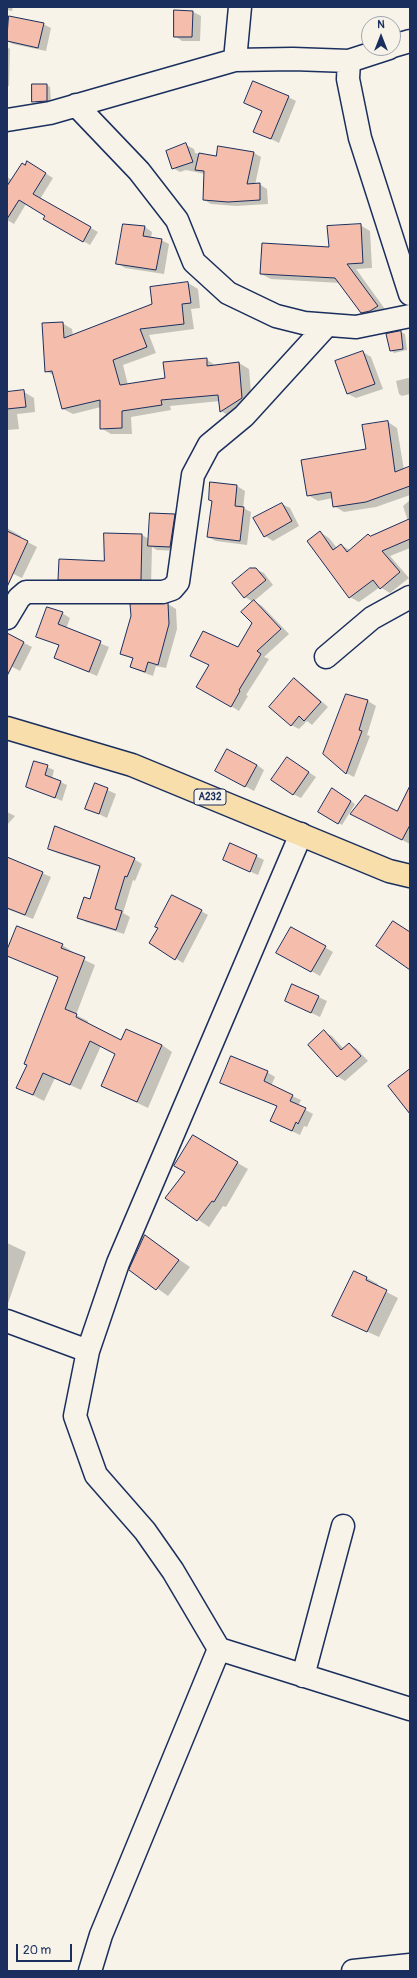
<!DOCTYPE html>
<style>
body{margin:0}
#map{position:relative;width:417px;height:1978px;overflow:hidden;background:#f7f3e8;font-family:Pangolin,sans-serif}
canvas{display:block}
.frame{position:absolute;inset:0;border:8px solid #1b2f5e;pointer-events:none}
.north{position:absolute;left:361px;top:16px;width:40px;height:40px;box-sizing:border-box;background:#f7f3e8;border:1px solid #9fa5b1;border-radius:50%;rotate:0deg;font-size:11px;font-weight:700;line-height:16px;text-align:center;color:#1b2f5e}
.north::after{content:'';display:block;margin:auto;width:14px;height:18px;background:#1b2f5e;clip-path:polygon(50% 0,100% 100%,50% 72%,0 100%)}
.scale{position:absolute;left:16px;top:1944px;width:56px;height:18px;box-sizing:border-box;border:2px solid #1b2f5e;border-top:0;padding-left:5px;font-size:12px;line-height:14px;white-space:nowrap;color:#1b2f5e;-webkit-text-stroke:3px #f7f3e8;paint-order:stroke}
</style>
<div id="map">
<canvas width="417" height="1978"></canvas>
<div class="frame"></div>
<div class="north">N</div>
<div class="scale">20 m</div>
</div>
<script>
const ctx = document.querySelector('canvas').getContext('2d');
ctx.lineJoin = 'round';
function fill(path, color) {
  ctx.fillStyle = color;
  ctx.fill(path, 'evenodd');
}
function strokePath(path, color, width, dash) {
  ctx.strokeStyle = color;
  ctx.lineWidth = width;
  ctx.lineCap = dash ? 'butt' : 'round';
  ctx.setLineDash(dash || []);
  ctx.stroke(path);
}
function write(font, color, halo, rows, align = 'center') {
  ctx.font = font + ' Pangolin,sans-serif';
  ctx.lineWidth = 3;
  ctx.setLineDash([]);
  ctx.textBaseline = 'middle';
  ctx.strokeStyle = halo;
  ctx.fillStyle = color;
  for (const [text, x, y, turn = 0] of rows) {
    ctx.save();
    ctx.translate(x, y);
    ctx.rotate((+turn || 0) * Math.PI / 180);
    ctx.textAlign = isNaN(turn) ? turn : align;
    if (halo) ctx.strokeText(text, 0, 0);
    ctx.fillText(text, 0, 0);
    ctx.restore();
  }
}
fill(new Path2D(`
 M7,7h6l-1,4 -5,-1z
 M193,12l8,4 -1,25h-18l-7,-5z
 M10,17l33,7 8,4 -5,23 -33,-7 -6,-3z
 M7,47l3,2 -1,37h-2z
 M47,85l3,2 1,15 -14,1 -4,-2z
 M288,97l8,4 -17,42 -24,-12 8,-19 -18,-9z
 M186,145l8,4 1,4 22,4 37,-4 7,4 -6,28 4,-1 8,5 1,15 -32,2 -25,-2 -7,-4 1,-26 -19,-4 -6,2 -7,-4z
 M35,167l18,11 -13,21 58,33 -8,13 -46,-26 2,-3 -20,-12 -12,20 -7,-4v-43l5,3z
 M360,225l10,6 2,37 -16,1 31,43 -16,6 -10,-5 -21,-30 -69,-4 -10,-5 69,-26z
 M145,227l7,5 -1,6 10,2 8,4 -5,30 -39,-6 -8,-5z
 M188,283l10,6 2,19 -9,1 3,20 -45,6 7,18 -33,12 5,20 38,-7 40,-19 10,7 23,-3 10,6 3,35 -21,13 -10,-6 -1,-10 -50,5 1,4 -40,7 1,17h-21l-10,-6v-21l-28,7 -10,-5 -8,-33 -9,-5 16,-48 10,6 1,7 80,-31z
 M401,332l4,2 2,16 -13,3 -3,-3 -3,-16z
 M363,352l8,5 12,32 -27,9 -8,-4z
 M408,378l2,1v15l-8,2 -3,-2 -3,-13z
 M24,392l10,6 1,14 -18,2 2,15 -12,1v-37z
 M388,422l9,6 7,42 6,-3v28l-34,12 -32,5 -10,-6 -1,-8 -15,3 -10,-6 59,-45z
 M211,483l26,3 8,5 -2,17 8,4 -4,33 -31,-4 -8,-4 5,-36z
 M410,500v48l-20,8 19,22 -19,15 -10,-6 -21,15 -9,-5 -30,-65 9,6 8,10 4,-3 9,5 21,-13 37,-16 -5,-15z
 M282,504l8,4 9,18 -26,15 -8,-5z
 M175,515l8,5 -5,31 -21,-1 -5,-3 -1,38h-81l-11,-6 45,-17 38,-27 7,4z
 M7,528l14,8 -1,2 17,9 -15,31 -15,-7z
 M255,569l9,4 9,12 -19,16 8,5 27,28 -25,23 5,2 -23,36 2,1 -9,15 -41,-25 40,-37 16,-26 -1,-21 -8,-5z
 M168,604l8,5 1,20 -11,39 -10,-2 -3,10 -14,-5 -8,-4 2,-8 -12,-6z
 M62,613l8,5 -4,11 43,18 -12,29 -42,-18 5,-12 -23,-10z
 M8,635l24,12 -12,24 -13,-7z
 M295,680l7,4 26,23 -16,18 -5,-4 -8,8 -8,-4z
 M347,695l21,6 8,5 -9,29 3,1 -16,41 -8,-4z
 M35,762l19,8 -2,8 15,7 -5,16 -34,-15z
 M295,763l21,14 -15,21 -8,-4z
 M257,765l7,5 -10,21 -29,-16z
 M95,784l21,10 -9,24 -21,-10z
 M410,788v56l-51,-26 38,-6z
 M336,791l19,13 -13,21 -23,-13z
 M7,812l8,4 -8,9z
 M49,849l85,10 8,5 -7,17 -2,-1 -10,33 7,4 -6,17 -38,-12 -7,-4 12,-18 9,-33 -43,-14z
 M256,856l8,4 -6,15 -34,-15z
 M7,858l44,19 -18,42 -26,-10z
 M201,911l7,4 -25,48 -33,-21z
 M18,927l44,18 11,7 -1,2 23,11 -19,50 12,6 -1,3 35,18 40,3 10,7 -24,56 -46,-22 14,-32 -15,-8 -20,44 -26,-12 -11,23 -27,-14 11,-22 31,-87 -52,-23z
 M291,928l42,24 -13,24 -42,-24z
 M293,985l34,16 -7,16 -34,-16z
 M324,1032l8,4 12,13 5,-5 8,5 11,12 -23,20 -8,-5z
 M267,1072l8,5 -4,9 30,14 -3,6 15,8 -6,13 -3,-1 -4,9 -21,-10 -1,-18 -56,-25z
 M193,1137l55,32 -22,38 -3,-1 -14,21 -43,-29 20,-27z
 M146,1237l44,30 -22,29 -38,-27z
 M7,1243l19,9 -19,54z
 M367,1278l11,6 -1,3 21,11 -19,39 -46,-21z`), '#0003');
const building = new Path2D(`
 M174,10l19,1 -1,26h-18z
 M9,16l35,7 -6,25 -31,-7z
 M253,81l36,15 -18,43 -18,-7 9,-21 -18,-8z
 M32,84h15v17l-15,1z
 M186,143l7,19 -21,7 -6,-18z
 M218,146l36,6 -7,32 13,-1v17l-32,2 -25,-2 1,-29 -9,-1 4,-17 17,3z
 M27,161l19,12 -13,21 58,33 -8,15 -40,-23 2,-3 -26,-16 -12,19v-33l15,-23 3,2z
 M123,224l22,2 -2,10 19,3 -6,31 -40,-6z
 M361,224l2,39 -16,1 31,42 -8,5 -9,2 -26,-35 -75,-4 2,-31 67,4 -2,-21z
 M188,282l3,21 -9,1 2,20 -44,5 7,18 -34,13 7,25 45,-7 -2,-16 44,-4v8l32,-4 3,36 -22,14 -2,-17 -57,5 1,5 -40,6v17l-22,1v-29l-38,9 -10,-38 -7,1 -3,-49 21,-1 1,16 88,-34 -2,-17z
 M401,331l2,18 -13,2 -4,-17z
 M363,351l12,33 -28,10 -12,-33z
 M24,390l2,17 -19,2v-17z
 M388,421l7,51 15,-6v20l-44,16 -33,5 -2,-15 -24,4 -6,-36 65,-11 -4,-24z
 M210,482l27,3 -2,21 9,1 -4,34 -33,-4 5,-36 -3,-1z
 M282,503l10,18 -28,16 -11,-19z
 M150,513l25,1 -5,33 -22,-1z
 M410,519v20l-28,12 18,21 -20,17 -7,-9 -24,18 -42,-57 13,-10 13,19 8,-6 6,8 21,-18 2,2z
 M7,531l21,10 -21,46z
 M104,533l38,1 -1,46h-83l1,-21 45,2z
 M250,568h6l10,12 -22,18 -12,-15z
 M254,600l27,29 -24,22 4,3 -22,36 1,1 -9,16 -35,-20 13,-22 -19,-9 13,-25 35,16 14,-24 -11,-11z
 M168,603l1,21 -11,41 -10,-3 -3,10 -15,-5 3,-9 -13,-4 11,-38 -1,-12z
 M47,607l16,5 -5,12 43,17 -12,31 -35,-14 5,-13 -23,-8z
 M7,633l17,9 -17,34z
 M294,678l27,24 -17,19 -5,-5 -8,10 -22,-19z
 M346,694l22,6 -9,30 3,1 -16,43 -23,-20z
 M227,749l30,16 -12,22 -30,-16z
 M287,757l22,15 -16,23 -22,-15z
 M34,761l14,4 -3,10 16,6 -6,17 -29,-11z
 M95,783l13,5 -9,26 -14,-5z
 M410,786v39l-8,15 -52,-26 15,-19 32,16z
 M332,788l19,13 -13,23 -20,-12z
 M55,826l80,32 -8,19 -2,-1 -10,33 7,2 -6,19 -39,-12 7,-21 6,2 10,-33 -52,-17z
 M230,843l27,12 -7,17 -27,-12z
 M7,857l36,15 -18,43 -18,-7z
 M172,895l30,15 -27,50 -26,-17 9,-15 -3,-1z
 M393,921l17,11v38l-34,-24z
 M17,926l46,18 -2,4 24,9 -20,52 12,5 -1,3 45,23 5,-11 36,16 -25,57 -36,-16 14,-32 -25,-13 -20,44 -27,-12 -10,22 -17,-7 11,-23 -3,-1 34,-87 -51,-21v-6z
 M291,927l35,19 -15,26 -35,-19z
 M292,984l27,12 -8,17 -26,-12z
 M324,1030l17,20 8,-7 12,13 -24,21 -29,-32z
 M231,1056l37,15 -4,10 29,14 -3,6 16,7 -8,16 -2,-2 -4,9 -22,-10 7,-15 -57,-23z
 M410,1069v45l-22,-28z
 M193,1135l45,27 -24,40 -2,-1 -15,20 -32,-23 20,-26 -11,-6z
 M145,1235l34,25 -23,30 -27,-20z
 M354,1271l13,6 -1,3 21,10 -20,42 -35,-16z`);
fill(building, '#f5bdac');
strokePath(building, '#1b2f5e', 1);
const minor = new Path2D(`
 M393,46l17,-5
 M235,60l5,-53
 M349,61l-1,18 12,59 50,156
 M76,105l63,66 38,49 17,42 34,31 48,23 28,7 52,4 54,-11
 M7,120l43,-7 185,-53 58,-1 56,2 40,-13
 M7,618l12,-20 7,-6h137l9,-3 6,-7 15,-107 16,-30 35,-29 83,-91
 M326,657l46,-39 38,-21
 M301,834l-183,429 -30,88 -13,65 21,59 49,56 28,40 46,78 191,60
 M7,1321l81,30
 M303,1676l40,-150
 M90,1971l11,-36 118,-286
 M353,1971l57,-6`);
const major = new Path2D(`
 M7,728l125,37 257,106 21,5`);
strokePath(minor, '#1b2f5e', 25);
strokePath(major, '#1b2f5e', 25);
strokePath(minor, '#f7f3e8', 22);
strokePath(major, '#f8deab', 22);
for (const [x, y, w] of [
 [210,797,32]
]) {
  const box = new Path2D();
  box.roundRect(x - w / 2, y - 8, w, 16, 3);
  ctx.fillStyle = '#f7f3e8';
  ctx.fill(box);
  strokePath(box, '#1b2f5e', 1);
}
write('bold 10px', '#1b2f5e', null, [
 ["A232",210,797]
]);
</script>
